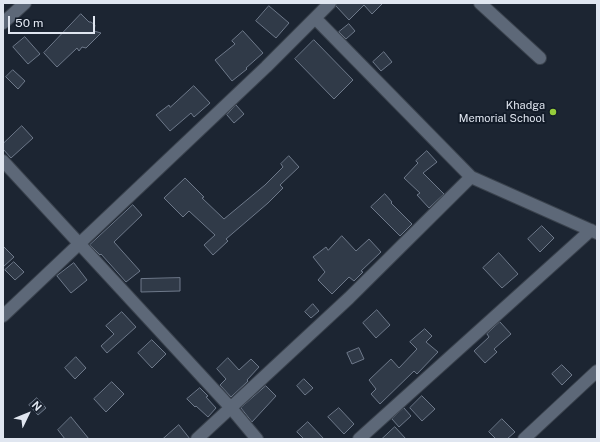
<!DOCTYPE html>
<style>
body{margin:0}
#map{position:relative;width:600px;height:442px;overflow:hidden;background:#1c2532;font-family:"Public Sans",sans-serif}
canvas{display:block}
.frame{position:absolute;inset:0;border:4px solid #e0e6f0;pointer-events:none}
.north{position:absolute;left:8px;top:394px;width:40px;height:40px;-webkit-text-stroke:3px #121b28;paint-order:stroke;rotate:47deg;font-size:11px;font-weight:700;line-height:16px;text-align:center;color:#e0e6f0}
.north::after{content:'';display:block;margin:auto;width:14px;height:18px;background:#e0e6f0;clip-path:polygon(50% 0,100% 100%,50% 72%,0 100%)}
.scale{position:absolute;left:8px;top:16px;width:87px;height:18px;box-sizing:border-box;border:2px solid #e0e6f0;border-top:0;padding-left:5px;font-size:12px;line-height:14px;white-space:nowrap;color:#e0e6f0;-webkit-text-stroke:3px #121b28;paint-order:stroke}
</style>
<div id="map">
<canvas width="600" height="442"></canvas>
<div class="frame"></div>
<div class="north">N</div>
<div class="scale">50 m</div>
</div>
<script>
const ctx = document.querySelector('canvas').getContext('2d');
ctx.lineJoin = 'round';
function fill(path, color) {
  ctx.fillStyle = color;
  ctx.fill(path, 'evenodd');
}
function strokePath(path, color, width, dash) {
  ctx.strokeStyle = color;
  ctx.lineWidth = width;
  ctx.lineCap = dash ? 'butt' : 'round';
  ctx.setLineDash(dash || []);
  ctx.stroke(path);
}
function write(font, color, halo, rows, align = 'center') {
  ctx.font = font + ' "Public Sans",sans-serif';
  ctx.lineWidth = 4;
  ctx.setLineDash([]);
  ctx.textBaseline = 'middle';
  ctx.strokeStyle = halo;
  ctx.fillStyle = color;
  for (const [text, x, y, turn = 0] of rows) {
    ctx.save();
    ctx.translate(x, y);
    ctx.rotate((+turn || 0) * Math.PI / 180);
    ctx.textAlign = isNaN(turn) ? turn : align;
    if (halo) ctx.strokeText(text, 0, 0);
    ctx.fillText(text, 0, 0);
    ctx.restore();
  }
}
const building = new Path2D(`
 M337,3h46l-11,11 -8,-9 -15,15 -13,-14z
 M269,6l20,17 -13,15 -20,-17z
 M81,14l8,8h2l4,3 -1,6 7,2 -15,15 -4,-1 -3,4 -2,-3 -20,19 -13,-14z
 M349,24l6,7 -9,8 -7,-7z
 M243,31l20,22 -17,15 1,1 -15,12 -17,-21 20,-16 -3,-3z
 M25,37l15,17 -12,10 -15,-17z
 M314,40l39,40 -19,19 -39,-40z
 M384,52l8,10 -11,9 -8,-9z
 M13,70l12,11 -7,8 -12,-12z
 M194,86l16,17 -16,14 -3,-4 -21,18 -14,-16 13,-10 1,2z
 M236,105l8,9 -10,9 -7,-8z
 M22,126l11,12 -22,20 -8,-9v-5z
 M427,151l10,11 -14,11 21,21 -15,14 -12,-13 3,-2 -16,-15 14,-15 -2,-2z
 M289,156l10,11 -19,18 3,3 -15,15 -42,36 2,2 -15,14 -9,-10 11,-10 -26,-24 -6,6 -19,-19 21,-20 19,19 -2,1 22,21 41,-34 18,-18 -2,-3z
 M385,194l7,8 -1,1 21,21 -12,12 -29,-29z
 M133,205l9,10 -28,27 26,29 -14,11 -25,-28 -1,1 -10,-10z
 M542,226l12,12 -14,14 -12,-13z
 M342,236l14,15 13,-12 12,13 -20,19 2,1 -9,9 -5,-4 -17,17 -14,-14 7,-8 -12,-15 13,-10 2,3z
 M3,246l11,11 -11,10z
 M499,253l19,21 -16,14 -19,-20z
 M14,262l10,10 -9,8 -10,-10z
 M74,263l13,17 -16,13 -14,-17z
 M180,278v13l-39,1v-13z
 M313,304l6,7 -8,7 -6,-6z
 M377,310l13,15 -14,13 -13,-15z
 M122,312l14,15 -29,26 -6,-7 13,-12 -8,-8z
 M500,322l11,12 -17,15 3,3 -12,11 -11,-12 15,-14 -2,-3z
 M425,329l7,7 -6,6 12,10 -21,22 -3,-3 -34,33 -9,-10 5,-5 -7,-9 22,-21 8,9 18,-19 -7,-7z
 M152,340l14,14 -14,14 -14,-15z
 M359,348l5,11 -12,5 -5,-11z
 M76,357l10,11 -11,11 -10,-11z
 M228,358l11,12 12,-11 8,8 -12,13 1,1 -17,16 -11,-12 6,-6 -9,-10z
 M562,365l10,10 -10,10 -10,-11z
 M304,379l9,9 -8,7 -8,-9z
 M112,382l12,12 -18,18 -12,-13z
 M266,386l10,10 -24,26 -11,-14z
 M200,388l8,8 -2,1 10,11 -8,9 -12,-11 -1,1 -8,-8z
 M422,396l13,13 -13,12 -12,-13z
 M37,398l9,10 -8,7 -9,-10z
 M339,408l15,16 -10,10 -16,-17z
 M404,408l7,8 -12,11 -7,-8z
 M71,417l18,22h-24l-7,-9z
 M502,419l13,13 -8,7h-11l-7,-7z
 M308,422l16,17h-20l-7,-7z
 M179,425l11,14h-27z
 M395,427l11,12h-24z`);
fill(building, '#303a48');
strokePath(building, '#6e798a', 1);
const minor = new Path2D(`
 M480,3l60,55
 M315,18l156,159 126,56
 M3,23l22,-20
 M3,161l228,247 26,31
 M3,316l263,-249 64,-64
 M197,439l152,-141 122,-121
 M359,439l232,-209
 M524,439l73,-68`);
strokePath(minor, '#3a424d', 14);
strokePath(minor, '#5d6878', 12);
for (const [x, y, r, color] of [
 [553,112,4,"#95cc3b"]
]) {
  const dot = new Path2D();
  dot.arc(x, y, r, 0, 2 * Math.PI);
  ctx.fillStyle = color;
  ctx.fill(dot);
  strokePath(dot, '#121b28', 1.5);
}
write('11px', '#e0e6f0', '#121b28', [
 ["Khadga",545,106],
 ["Memorial School",545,119]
], 'right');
</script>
